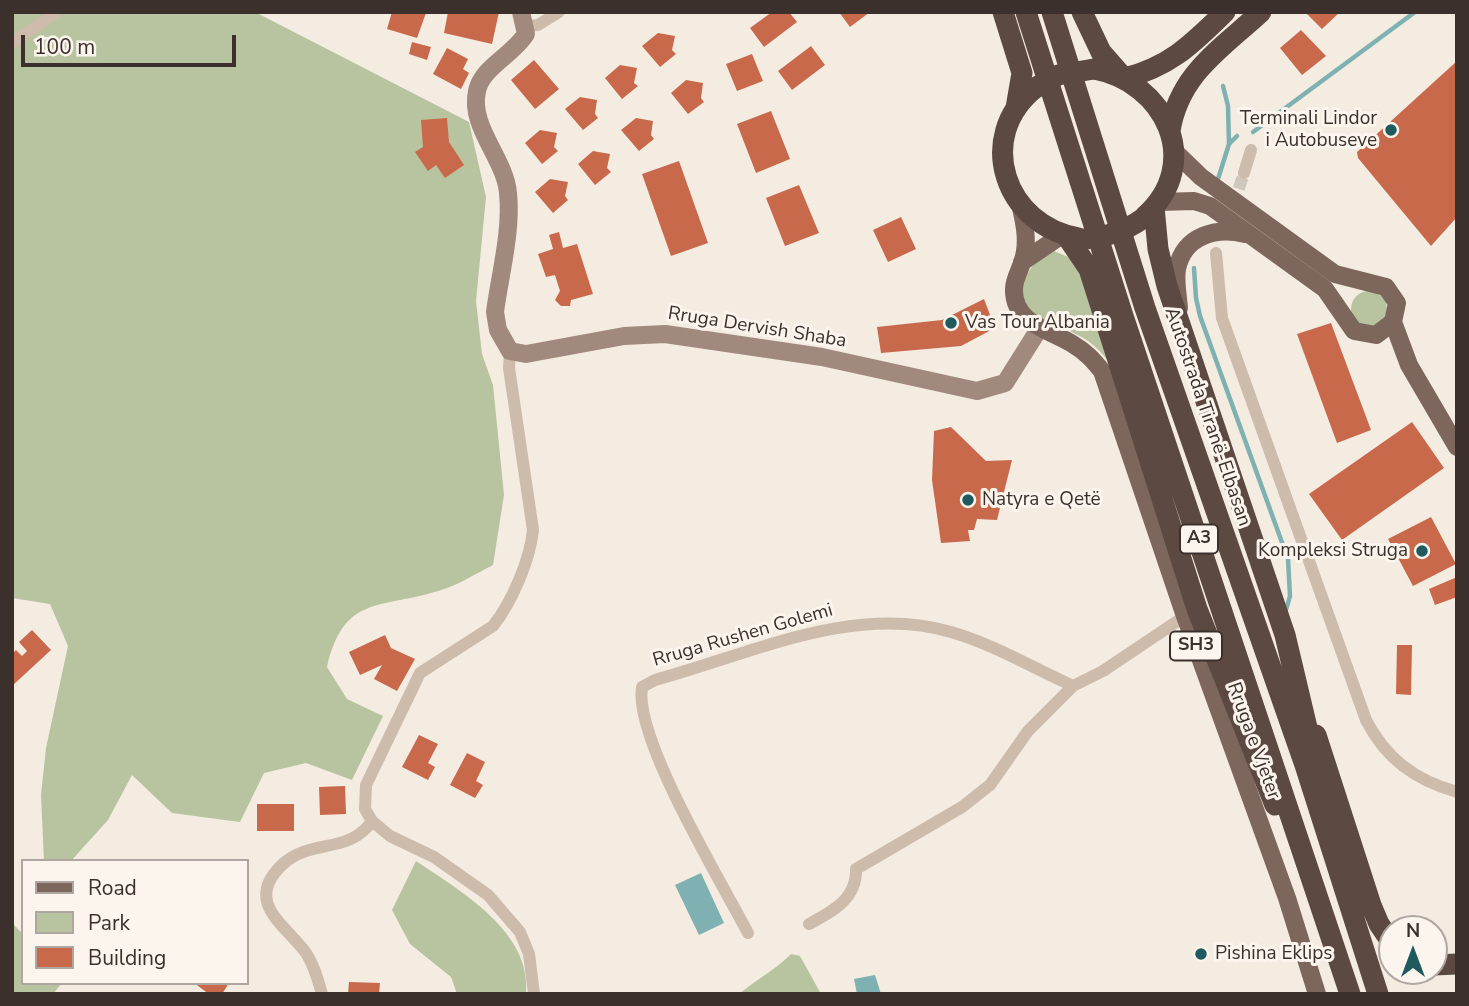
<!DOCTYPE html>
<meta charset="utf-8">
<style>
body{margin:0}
#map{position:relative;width:1469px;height:1006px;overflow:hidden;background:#f4ebe1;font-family:"Nunito Sans",sans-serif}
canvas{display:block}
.frame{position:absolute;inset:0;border:14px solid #3b302b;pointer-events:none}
.legend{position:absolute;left:21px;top:859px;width:228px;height:126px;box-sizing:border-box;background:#fbf5ee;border:2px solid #aea6a0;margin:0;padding:9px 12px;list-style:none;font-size:21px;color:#3b302b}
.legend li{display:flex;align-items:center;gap:14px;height:35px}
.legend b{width:35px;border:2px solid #aea6a0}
.north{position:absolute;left:1378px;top:915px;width:70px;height:70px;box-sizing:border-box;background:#fbf5ee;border:2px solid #aea6a0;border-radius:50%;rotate:0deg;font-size:19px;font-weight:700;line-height:28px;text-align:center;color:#3b302b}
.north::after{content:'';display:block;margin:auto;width:24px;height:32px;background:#1f5a5e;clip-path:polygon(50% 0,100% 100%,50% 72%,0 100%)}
.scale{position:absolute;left:21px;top:35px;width:215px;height:32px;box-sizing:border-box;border:4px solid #3b302b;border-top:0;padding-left:9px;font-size:21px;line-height:24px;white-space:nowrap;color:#3b302b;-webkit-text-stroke:5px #fbf5ee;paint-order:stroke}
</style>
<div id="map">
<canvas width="1469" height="1006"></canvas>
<div class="frame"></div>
<ul class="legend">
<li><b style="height:9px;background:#7d675c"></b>Road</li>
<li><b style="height:19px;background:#b8c4a0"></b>Park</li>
<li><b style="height:19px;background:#c8694b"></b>Building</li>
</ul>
<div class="north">N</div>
<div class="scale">100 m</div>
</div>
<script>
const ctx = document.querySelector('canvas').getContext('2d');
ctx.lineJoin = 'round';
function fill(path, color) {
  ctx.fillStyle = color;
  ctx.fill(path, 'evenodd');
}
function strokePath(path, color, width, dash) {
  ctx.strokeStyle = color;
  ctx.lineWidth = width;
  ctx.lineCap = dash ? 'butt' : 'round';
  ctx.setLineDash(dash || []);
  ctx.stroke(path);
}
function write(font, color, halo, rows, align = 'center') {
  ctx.font = font + ' "Nunito Sans",sans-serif';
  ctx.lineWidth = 6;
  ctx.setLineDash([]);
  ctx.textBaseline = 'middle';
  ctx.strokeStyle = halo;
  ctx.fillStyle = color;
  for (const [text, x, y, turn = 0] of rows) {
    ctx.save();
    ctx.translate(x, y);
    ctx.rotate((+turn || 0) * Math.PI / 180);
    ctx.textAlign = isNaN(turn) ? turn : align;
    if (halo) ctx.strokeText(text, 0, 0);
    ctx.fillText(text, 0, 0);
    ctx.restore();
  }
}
fill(new Path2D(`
 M12,12h243l214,110 17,75 -10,104 6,53 11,31 11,110 -11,70c-18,9 -36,21 -55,26 -57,18 -94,3 -111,76l20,32 36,17 -31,64 -46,-17 -42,10 -24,49 -68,-9 -40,-38 -24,45 -37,41h-27l-3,-66 5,-47 22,-102 -18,-42 -38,-6z
 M1054,251l19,8 6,10 33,97c-8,-11 -16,-20 -27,-27 -23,-15 -80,-23 -59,-63 7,-12 14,-21 28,-25z
 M1351 309a18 18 0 1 1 36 0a18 18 0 1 1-36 0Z
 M416,861c44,30 116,70 110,133h-69l-6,-17 -41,-33 -18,-34z
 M12,923l11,11v49h39l-9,11h-41z
 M791,954l9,2 21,38h-82c18,-15 36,-24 52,-40z`), '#b8c4a0');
fill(new Path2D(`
 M701,873l23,50 -25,12 -24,-50z
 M875,975l6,19h-24l-3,-15z`), '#7fb0b2');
strokePath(new Path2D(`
 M1253,132l162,-120
 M1229,144l8,-8
 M1218,179l11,-35 -1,-38 -5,-20
 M1194,268l2,30 4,18 88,243 2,37 -4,14`), '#7fb0b2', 4.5);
fill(new Path2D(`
 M392,12l34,1 -9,25 -30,-9z
 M448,12h51l-7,32 -48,-11z
 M772,12h17l8,10 -33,25 -14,-19z
 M839,12h31l-20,15z
 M1305,12h35l-18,17z
 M1301,30l25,26 -24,19 -22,-27z
 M658,33l17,3 -3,14 4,4 -16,13 -18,-21z
 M412,42l19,5 -4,13 -18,-6z
 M811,46l14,19 -33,25 -14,-19z
 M447,48l21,11 -5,10 6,4 -8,16 -28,-15z
 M752,54l11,27 -26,10 -11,-27z
 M534,60l25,29 -24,20 -24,-29z
 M1457,61v156l-26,29 -73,-88 -1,-6z
 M620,65l17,3 -3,15 4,3 -16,13 -17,-21z
 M686,80l17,3 -2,15 3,4 -16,12 -17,-21z
 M580,97l17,3 -2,14 3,4 -15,12 -18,-21z
 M771,111l19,48 -34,14 -19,-49z
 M447,118l2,24 15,23 -19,13 -9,-13 -8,6 -13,-19 8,-5 -2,-27z
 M636,118l17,3 -2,14 3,4 -15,12 -18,-21z
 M540,130l17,3 -3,14 4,4 -16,13 -17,-21z
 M593,151l17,3 -3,14 4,4 -16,13 -17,-21z
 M679,161l29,82 -37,13 -29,-82z
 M550,179l18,3 -3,14 3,4 -15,13 -18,-21z
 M799,185l20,48 -34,13 -19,-48z
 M901,217l15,32 -28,13 -15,-32z
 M559,232l4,16 14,-4 16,50 -22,6 -1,6h-9l-6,-6 5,-9 -5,-16 -9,2 -8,-23 15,-5 -4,-14z
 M984,299l11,29 -34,18 -80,7 -4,-26 65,-7z
 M1331,323l40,107 -34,13 -40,-109z
 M1412,422l32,46 -102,72 -33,-46z
 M951,427l35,34 26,-1 -15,60 -20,-1 -3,11h-6l2,11 -29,2 -9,-63 2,-49z
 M1431,517l25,47 -43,22 -25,-47z
 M1457,577v20l-22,8 -6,-16z
 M32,630l19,20 -39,36v-32l4,-4 6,6 5,-5 -8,-9z
 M385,635l6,13 24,11 -18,32 -23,-12 8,-14 -22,10 -11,-23z
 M1397,645h15l-1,50 -15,-1z
 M419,735l19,9 -10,19 7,4 -7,13 -26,-13z
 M467,753l18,9 -9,19 7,4 -8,13 -25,-13z
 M345,786l1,28 -26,1 -1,-28z
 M257,804h37v27h-37z
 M349,982l31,1 -1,11h-31z
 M194,983h35l-7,11h-13z`), '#c8694b');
strokePath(new Path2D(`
 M1233,206l11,-33`), '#cfc6bd', 12, [12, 6]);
strokePath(new Path2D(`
 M526,26l12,-1 21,-13
 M12,43l45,-31
 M1244,173l7,-23
 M1216,253l6,65 144,402c20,39 49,60 91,72
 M510,351l-1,17 24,162c-3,30 -21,72 -40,96l-73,47 -54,112 -1,24 7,12 18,15 44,21 54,38 32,37 9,22 5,40
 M809,924c23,-12 48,-25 47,-55l106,-62 28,-22 38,-54 45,-45
 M748,933c-26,-50 -115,-196 -106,-246l13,-7c93,-25 198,-77 296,-48 42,12 82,36 122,54l30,-15 82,-55
 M322,994c-4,-14 -8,-29 -16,-41 -20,-28 -64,-51 -23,-89 27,-25 67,-10 89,-43`), '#cdbbac', 12);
strokePath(new Path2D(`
 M521,12l5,22c-13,21 -44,33 -49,57 -8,36 28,67 31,102 4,38 -8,81 -13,119l3,18 12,21 16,3 98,-18 41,-2 157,23 155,34 28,-8 34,-54`), '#a18a7d', 18);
strokePath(new Path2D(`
 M1159,202l35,-1 16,5 115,83 29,42 22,4 17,-13 4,-19 -11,-16 -51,-13 -134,-97 -29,-28
 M1020,204c5,20 9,40 2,59 -3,9 -8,17 -8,26 -1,35 37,41 60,56 12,7 19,15 28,26l83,245 102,282 30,96
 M1022,262l40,-27
 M1179,308c-1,-12 -4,-27 -2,-39 7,-34 39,-42 68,-35
 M1393,322l16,43 48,82`), '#7d675c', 18);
strokePath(new Path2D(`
 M1003,12l19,61 -6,35
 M1026,12l97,304 227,678
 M1052,12l93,296 160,457 73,229
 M1082,12l19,40 21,24
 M1094,69c71,13 110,94 51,147
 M1125,78c46,-12 67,-34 100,-66
 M1035,88c-61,49 -30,138 44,150
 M1170,131c9,-57 51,-82 91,-119
 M1154,207l4,42 9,37 118,349 28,118
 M1066,235l23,34 108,340 78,196
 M1316,735l55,170 8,19 13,19
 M1434,965l23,-1`), '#5c4a42', 21);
strokePath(new Path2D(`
 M1035,88l23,-13 36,-6
 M1085,239c22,-3 39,-7 57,-20`), '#5c4a42', 21);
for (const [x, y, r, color] of [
 [1391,130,7,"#1f5a5e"],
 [951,323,7,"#1f5a5e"],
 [968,500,7,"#1f5a5e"],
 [1422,551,7,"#1f5a5e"],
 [1201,954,7,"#1f5a5e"]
]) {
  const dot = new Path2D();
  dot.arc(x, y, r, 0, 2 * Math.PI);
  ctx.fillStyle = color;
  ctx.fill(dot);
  strokePath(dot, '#fbf5ee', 2.5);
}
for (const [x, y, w] of [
 [1199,539,38],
 [1196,646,52]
]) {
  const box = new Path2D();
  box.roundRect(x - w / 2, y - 14.5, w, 29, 5);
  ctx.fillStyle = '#fbf5ee';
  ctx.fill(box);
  strokePath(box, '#3b302b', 2);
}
write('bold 18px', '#3b302b', null, [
 ["A3",1199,539],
 ["SH3",1196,646]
]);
write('19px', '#3b302b', '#fbf5ee', [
 ["Terminali Lindor",1377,119,"right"],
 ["i Autobuseve",1377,141,"right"],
 ["Vas Tour Albania",965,323],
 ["Natyra e Qetë",982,500],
 ["Kompleksi Struga",1408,551,"right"],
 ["Pishina Eklips",1215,954]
], 'left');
write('19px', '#3b302b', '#fbf5ee', [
 ["Rruga Dervish Shaba",757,328,9],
 ["Autostrada Tiranë-Elbasan",1207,417,71],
 ["Rruga Rushen Golemi",743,636,-16],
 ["Rruga e Vjeter",1253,741,70]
]);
</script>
